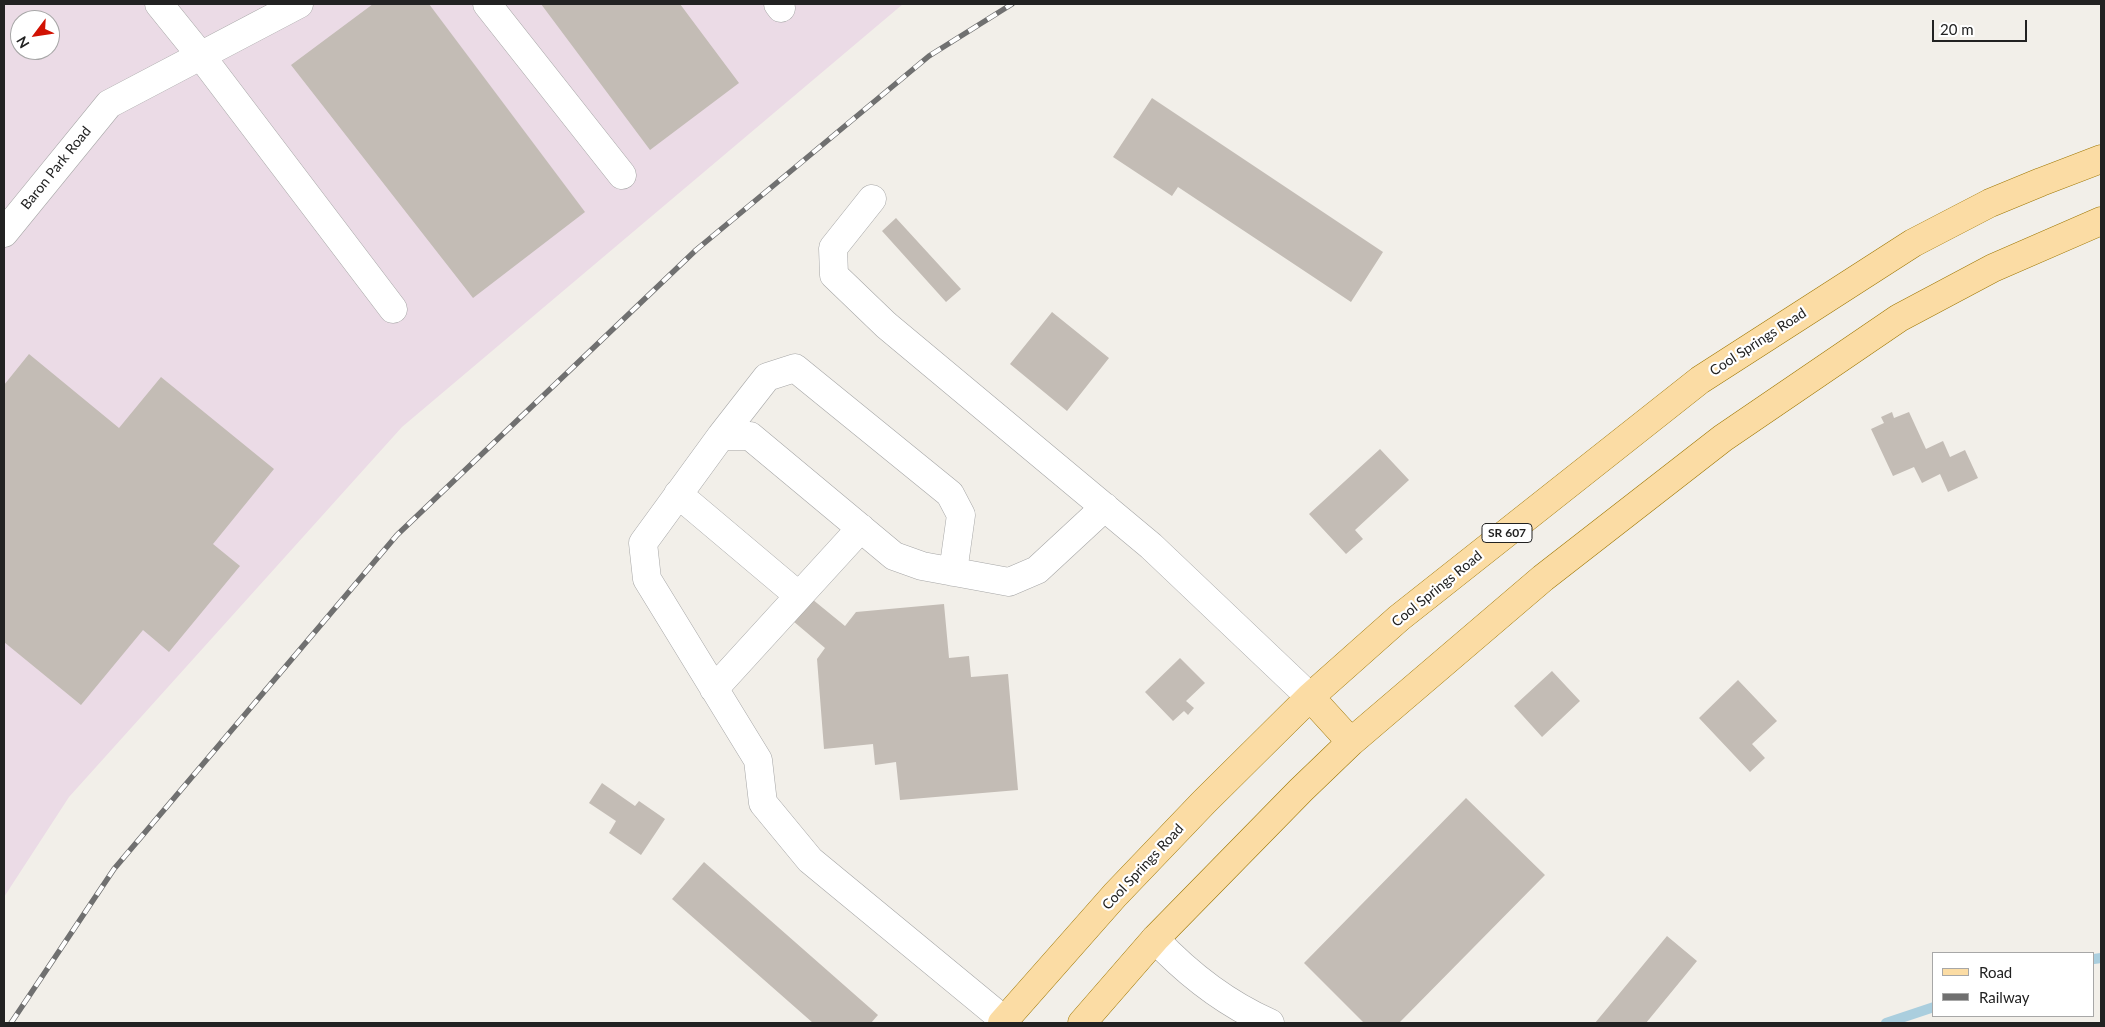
<!DOCTYPE html>
<style>
body{margin:0}
#map{position:relative;width:2105px;height:1027px;overflow:hidden;background:#f2efe9;font-family:Lato,sans-serif}
canvas{display:block}
.frame{position:absolute;inset:0;border:5px solid #222;pointer-events:none}
.legend{position:absolute;left:1932px;top:952px;width:162px;height:65px;box-sizing:border-box;background:#fff;border:1px solid #a7a7a7;margin:0;padding:6px 9px;list-style:none;font-size:15px;color:#222}
.legend li{display:flex;align-items:center;gap:10px;height:25px}
.legend b{width:25px;border:1px solid #a7a7a7}
.north{position:absolute;left:10px;top:10px;width:50px;height:50px;box-sizing:border-box;background:#fff;border:1px solid #a7a7a7;border-radius:50%;rotate:239deg;font-size:14px;font-weight:700;line-height:20px;text-align:center;color:#222}
.north::after{content:'';display:block;margin:auto;width:18px;height:22px;background:#d11203;clip-path:polygon(50% 0,100% 100%,50% 72%,0 100%)}
.scale{position:absolute;left:1932px;top:20px;width:95px;height:22px;box-sizing:border-box;border:2px solid #222;border-top:0;padding-left:6px;font-size:15px;line-height:18px;white-space:nowrap;color:#222;-webkit-text-stroke:4px #fff;paint-order:stroke}
</style>
<div id="map">
<canvas width="2105" height="1027"></canvas>
<div class="frame"></div>
<ul class="legend">
<li><b style="height:6px;background:#fbdca4"></b>Road</li>
<li><b style="height:6px;background:#707070"></b>Railway</li>
</ul>
<div class="north">N</div>
<div class="scale">20 m</div>
</div>
<script>
const ctx = document.querySelector('canvas').getContext('2d');
ctx.lineJoin = 'round';
function fill(path, color) {
  ctx.fillStyle = color;
  ctx.fill(path, 'evenodd');
}
function strokePath(path, color, width, dash) {
  ctx.strokeStyle = color;
  ctx.lineWidth = width;
  ctx.lineCap = dash ? 'butt' : 'round';
  ctx.setLineDash(dash || []);
  ctx.stroke(path);
}
function write(font, color, halo, rows, align = 'center') {
  ctx.font = font + ' Lato,sans-serif';
  ctx.lineWidth = 4.5;
  ctx.setLineDash([]);
  ctx.textBaseline = 'middle';
  ctx.strokeStyle = halo;
  ctx.fillStyle = color;
  for (const [text, x, y, turn = 0] of rows) {
    ctx.save();
    ctx.translate(x, y);
    ctx.rotate((+turn || 0) * Math.PI / 180);
    ctx.textAlign = isNaN(turn) ? turn : align;
    if (halo) ctx.strokeText(text, 0, 0);
    ctx.fillText(text, 0, 0);
    ctx.restore();
  }
}
fill(new Path2D(`
 M4,4h899l-501,423 -333,370 -65,100zM20,20h30v30h-30z`), '#ebdbe6');
strokePath(new Path2D(`
 M2094,959l7,-1
 M1886,1023l48,-16`), '#aacede', 10);
fill(new Path2D(`
 M373,4h56l156,208 -112,86 -182,-233z
 M541,4h139l59,79 -89,67z
 M1152,98l231,154 -32,50 -173,-115 -6,9 -59,-39z
 M896,218l65,71 -15,13 -64,-71z
 M1052,312l57,46 -42,53 -57,-47z
 M29,354l90,74 42,-51 113,92 -61,75 27,22 -71,86 -26,-22 -62,75 -77,-63v-257z
 M1892,412l2,6 15,-6 17,37 17,-8 7,16 15,-7 13,28 -30,14 -8,-18 -18,9 -8,-16 -21,9 -22,-47 13,-6 -3,-6z
 M1380,449l29,31 -54,50 8,9 -17,15 -37,-40z
 M812,599l33,27 11,-14 88,-8 5,54 20,-2 2,21 37,-3 10,116 -118,10 -4,-38 -21,3 -2,-21 -49,5 -7,-90 8,-11 -32,-27z
 M1180,658l25,25 -19,18 8,7 -6,7 -4,-4 -11,10 -28,-29z
 M1552,671l28,30 -38,36 -28,-31z
 M1738,680l39,41 -25,23 13,14 -15,14 -51,-54z
 M602,783l33,23 4,-5 26,18 -24,36 -32,-22 7,-12 -27,-18z
 M1466,798l79,77 -146,148h-35l-60,-60z
 M704,862l174,153 -7,8h-58l-141,-124z
 M1667,936l30,25 -51,62h-51z`), '#c3bcb5');
const minor = new Path2D(`
 M159,4l42,52 192,253
 M487,4l135,171
 M778,4l3,4
 M872,199l-39,49 1,27 52,50 265,221 159,151
 M4,233l105,-129 190,-100
 M721,436l46,-59 28,-9 155,126 11,21 -8,57
 M678,494l121,102
 M714,689l147,-161
 M1155,939c32,34 72,65 115,84
 M1004,1020l-194,-160 -47,-57 -5,-43 -111,-181 -4,-36 78,-107h29l144,120 28,10 87,16 28,-12 68,-63`);
const major = new Path2D(`
 M1310,697l41,45
 M1002,1023l113,-128 89,-93 106,-105 89,-79 301,-238 213,-137 77,-40 51,-21 60,-23
 M1082,1023l73,-84 146,-149 50,-48 192,-164 180,-140 176,-120 94,-50 108,-47`);
strokePath(minor, '#a6a6a6', 29);
strokePath(major, '#9d7602', 29);
strokePath(minor, '#fff', 28);
strokePath(major, '#fbdca4', 28);
const rail = new Path2D(`
 M11,1023l103,-154 283,-334 299,-285 233,-194 83,-52`);
strokePath(rail, '#707070', 5.5);
strokePath(rail, '#fff', 4, [11]);
for (const [x, y, w] of [
 [1507,533,50]
]) {
  const box = new Path2D();
  box.roundRect(x - w / 2, y - 9.5, w, 19, 4);
  ctx.fillStyle = '#fff';
  ctx.fill(box);
  strokePath(box, '#222', 1);
}
write('bold 12px', '#222', null, [
 ["SR 607",1507,533]
]);
write('14px', '#222', '#fff', [
 ["Baron Park Road",56,168,-51],
 ["Cool Springs Road",1758,342,-33],
 ["Cool Springs Road",1437,589,-39],
 ["Cool Springs Road",1143,867,-47]
]);
</script>
